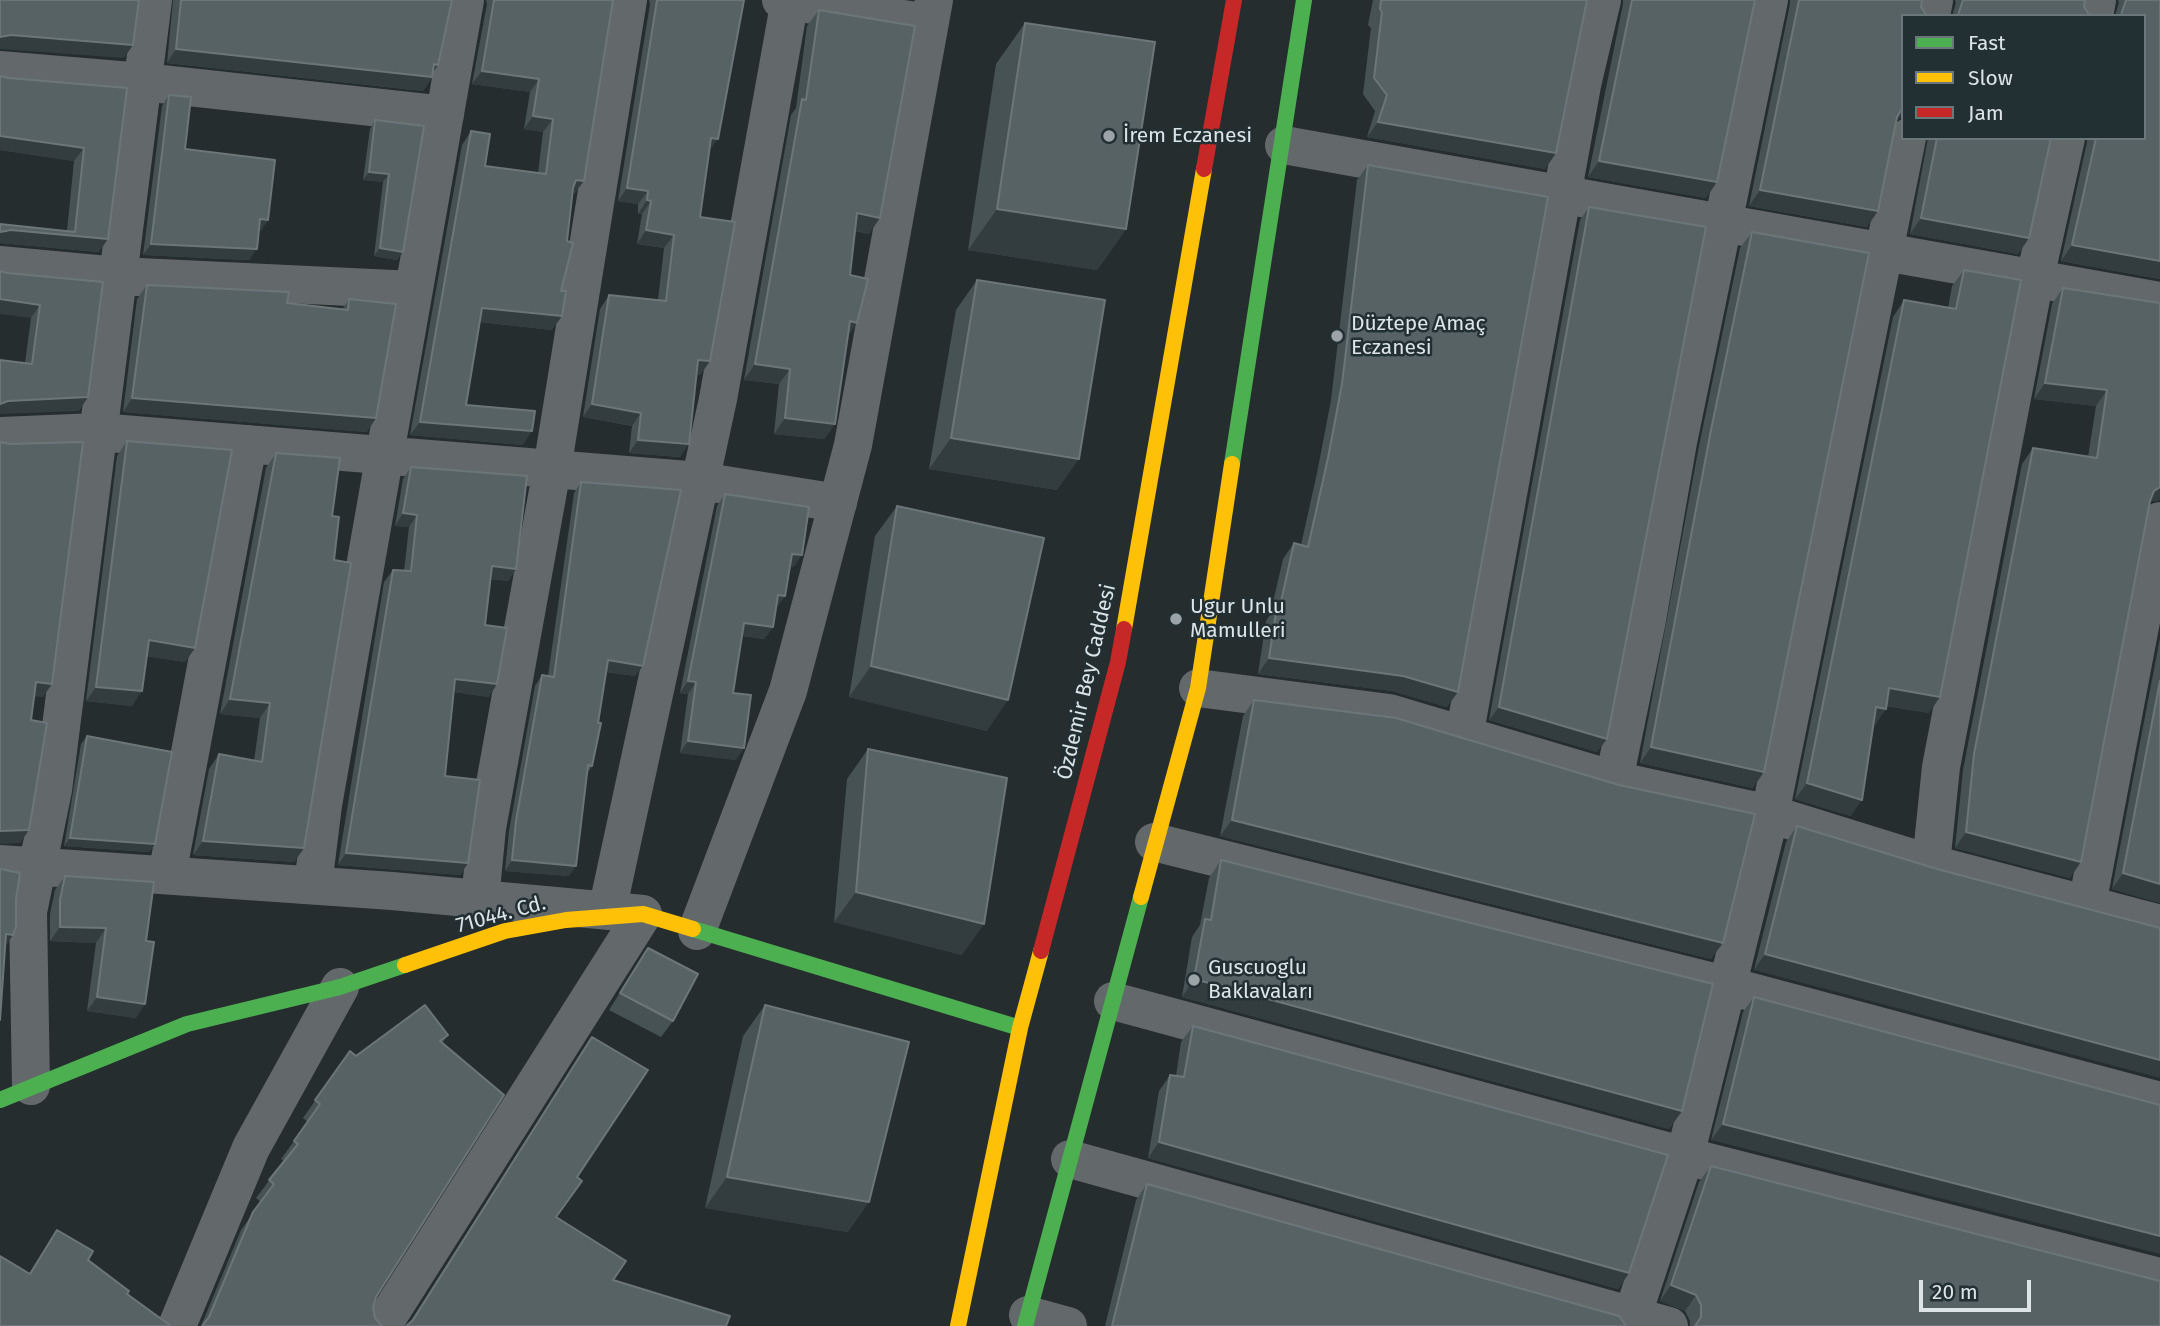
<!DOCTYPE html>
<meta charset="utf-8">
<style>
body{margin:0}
#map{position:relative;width:2160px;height:1326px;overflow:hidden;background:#262d2f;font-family:"Fira Sans",sans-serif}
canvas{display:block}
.legend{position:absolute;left:1901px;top:14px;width:245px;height:126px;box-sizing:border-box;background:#222f33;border:2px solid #6c777b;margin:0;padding:9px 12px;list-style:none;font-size:21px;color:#dce4e7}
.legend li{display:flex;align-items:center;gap:14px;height:35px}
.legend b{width:35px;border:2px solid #6c777b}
.scale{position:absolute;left:1919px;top:1280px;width:112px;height:32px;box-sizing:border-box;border:4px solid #dce4e7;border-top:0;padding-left:9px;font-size:21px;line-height:24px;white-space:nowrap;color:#dce4e7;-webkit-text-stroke:5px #222f33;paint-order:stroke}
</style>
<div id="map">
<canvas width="2160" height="1326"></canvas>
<ul class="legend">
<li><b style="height:9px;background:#4caf50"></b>Fast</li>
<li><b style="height:9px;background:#ffc107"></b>Slow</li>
<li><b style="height:9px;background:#c62828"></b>Jam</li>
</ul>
<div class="scale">20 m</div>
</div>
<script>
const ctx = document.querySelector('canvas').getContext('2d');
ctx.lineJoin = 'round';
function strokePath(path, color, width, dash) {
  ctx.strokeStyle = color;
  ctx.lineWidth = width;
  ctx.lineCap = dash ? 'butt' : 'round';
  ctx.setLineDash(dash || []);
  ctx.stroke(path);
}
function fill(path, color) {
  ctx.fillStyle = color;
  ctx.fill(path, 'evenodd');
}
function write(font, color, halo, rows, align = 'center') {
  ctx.font = font + ' "Fira Sans",sans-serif';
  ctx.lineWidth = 5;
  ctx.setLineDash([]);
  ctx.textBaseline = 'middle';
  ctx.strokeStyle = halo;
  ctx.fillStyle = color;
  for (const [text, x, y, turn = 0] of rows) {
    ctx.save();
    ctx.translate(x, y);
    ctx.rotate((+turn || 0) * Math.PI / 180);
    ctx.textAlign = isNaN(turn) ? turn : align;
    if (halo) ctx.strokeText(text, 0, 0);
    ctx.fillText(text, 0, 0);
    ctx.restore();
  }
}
strokePath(new Path2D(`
 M781,0l148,23
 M1931,16l3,-16
 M2094,16l3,-16
 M0,70l143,12 302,33
 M1284,145l876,156
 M0,265l118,11 296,14
 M0,436l98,-4 602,49 138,22
 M1198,688l191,25 225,67 156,34 161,50 229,60
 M1464,737l118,-652 20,-85
 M1614,780l32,-155 32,-183 91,-442
 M1154,842l571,143 435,116
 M0,864l392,27 251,23 -261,412
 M1931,864l10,-97 94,-489 31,-140
 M167,875l81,-431
 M313,885l10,-80 142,-805
 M480,900l7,-72 65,-359 76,-469
 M2087,905l73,-384
 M607,911l111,-512 72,-399
 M697,931l91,-240 65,-246 81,-445
 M1113,1001l572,155 475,121
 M31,1086l-3,-174 25,-122 100,-790
 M1070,1159l599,167
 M1028,1315l40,11
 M177,1326l74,-178 89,-161
 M1629,1326l56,-170 85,-342 137,-676`), '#63696b', 38);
strokePath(new Path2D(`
 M1232,464l72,-464
 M693,929l327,99
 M0,1100l187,-76 153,-37 65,-22
 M1025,1326l116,-429`), '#4caf50', 16);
strokePath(new Path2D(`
 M1124,629l80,-460
 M1141,897l57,-209 34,-224
 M405,965l100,-34 61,-11 77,-6 50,15
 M958,1326l62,-298 21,-77`), '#ffc107', 16);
strokePath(new Path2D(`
 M1204,169l30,-169
 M1041,951l77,-289 6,-33`), '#c62828', 16);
fill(new Path2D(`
 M173,0h279l-20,77 -9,14 -256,-28z
 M486,0h127l-39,194h-2l-11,97 -9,39 -72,-8 -14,83 57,40 -113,-10 52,-290 9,-14 14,35 53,7 5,-41 -19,-3 6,-37 -58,-8 15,-80z
 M649,0h95l-35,152 -9,65 10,144 -10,14 -3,-1 -17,83 -51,-4 3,-27 -49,-9 17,-108 9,-14 49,5 6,-52 -27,-4 5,-30h-4v-10l-20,-3 32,-197z
 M1373,0h214l-31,153 -11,16 -178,-32 8,-26 -12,-17 8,-66 -3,-3z
 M1623,0h131l-48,198 -118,-21 35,-173z
 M1790,0h132l-19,16v101l-7,3 -29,107 -118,-21 41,-202z
 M1955,0h130l-1,7 6,9h-138l4,-13z
 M2118,0h42v279l-99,-18 26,-119v-4h57v-122h-29l4,-13z
 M819,10l50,224 -14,-3 -5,44 -3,62 -12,87 -11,15 -50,-5 5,-50 -35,-4 47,-265 5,-7 11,-82z
 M1025,23l101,206 -29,41 -129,-20 28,-186z
 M0,76l8,2 119,10 -28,164 -99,-9 67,-12 7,-70 -74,-11z
 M169,95l16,54 76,82h-2l-10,29 -106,-5 19,-149z
 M375,120l49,6 -27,134 -23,-4 9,-74 -20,-2 7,-51z
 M1928,138h123l-22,100 -11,16 -108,-20z
 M1368,165l79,542 -55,-16 -134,-17 8,-53 4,-6 13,-56 11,-16 7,2 16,-72 14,-73 26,-220z
 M1589,207l8,545 -108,-32 91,-500z
 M1752,232l1,556 -113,-25 59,-317 41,-198z
 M1964,270l-35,443 -42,-7 -12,19h-2l-22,91 -56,-17 98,-482 11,-17 44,8 4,-22z
 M7,273l96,9 -24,129 -54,-48 6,-45z
 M977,280l80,210 -128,-21 27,-159z
 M147,285l195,25 7,-11 18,133 -244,-20 14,-113z
 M2063,288l97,15v197l-8,1 -3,2 -79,375 -115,-30 8,-78 59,-306 11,-16 55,9 8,-51 -62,-7 18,-95z
 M127,441l68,207 -10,14 -39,-6 -14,50 -46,-5 31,-245z
 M276,453l56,63 2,44 -30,288 -10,14 -101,-7 16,-86 10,-15 35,7 6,-43 -40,-4 46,-246z
 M411,467l105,102 -8,12 -18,-2 -5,46 4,72 -35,-5 -9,84 23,87 -8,12 -122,-10 46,-283 9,-12 11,1 5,-44 -14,-1 8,-47z
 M581,482l54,194 -29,-4 -14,94 -4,6 -19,104 -64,-5 4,-40 26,-145 7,-11 6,1 26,-183z
 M725,494l69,73 -5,-1 -4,30 -9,12 -3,19 -9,12 -22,-3 -9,57 3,67 -56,-7 8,-59 -8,-1 37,-187z
 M897,506l90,225 -138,-34 26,-161z
 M2160,638v265l-48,-14z
 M1254,700l365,85 92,174 -491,-123 23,-120z
 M87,736l68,108 -6,8 -85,-6 17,-102z
 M868,749l94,206 -128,-33 13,-143z
 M1797,826l140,43 -183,101 32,-128z
 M1221,860l461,251 -13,18 -487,-132 10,-60 8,-12 9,-47z
 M65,876l89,6 -18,136 -49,-7 9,-68 -46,-2v-27l5,-24z
 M648,948l25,73 -12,16 -52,-27z
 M1754,997l406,108 -449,35 32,-128z
 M765,1005l83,227 -143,-24 38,-172z
 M1193,1026l436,247 -11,16 -470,-131 11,-67 11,-16 6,1 5,-34z
 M448,1035l-6,8 -66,254 -175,29 40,-96 20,-28 -5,-4 28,-37 -3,-2 27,-37 -5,-4 47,-67 6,5z
 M592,1037l-15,140 -21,40 57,63 -203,42 170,-267z
 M1711,1166l449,160h-470v-5l-5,-10 -25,-10 39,-119z
 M1147,1184l477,141 2,1h-521l31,-126z
 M57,1230l31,30 39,34 -98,-20z`), '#475255');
fill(new Path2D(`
 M11,35l122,10 -9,13 -124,-9v-12z
 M176,49l258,15 4,1 -8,12h2l-9,14 -256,-28z
 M482,71l57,8 -9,13 -58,-8z
 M1903,107v10l-12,6z
 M533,116l20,3 -10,13 -19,-3z
 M1378,122l178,31 -11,16 -178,-32z
 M0,136l84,12 -10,13 -74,-11z
 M711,138l7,1 -10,13z
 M1599,161l118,21 -11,16 -118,-21z
 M369,172l20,2 -6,8 -20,-2z
 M576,180l8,1 -10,13 -7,-1z
 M627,188l21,3 -10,13 -20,-3z
 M1760,190l118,21 -11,16 -118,-21z
 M647,200l4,1 -9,13h-4z
 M997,209l129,20 -29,41 -129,-20z
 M857,213l23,5 -11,16 -23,-6z
 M1921,218l108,20 -11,16 -108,-20z
 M260,219l8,1 -7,11h-9z
 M11,230l97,9 -9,13 -99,-9v-11z
 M646,230l28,5 -10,13 -27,-4z
 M151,244l106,5 -8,11 -106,-5z
 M2072,245l88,16v18l-99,-18z
 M380,248l23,4 -6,8 -23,-4z
 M0,299l40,6 -9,13 -31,-4z
 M482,308l80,8 -10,14 -79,-9z
 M850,321l7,2 -11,16z
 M698,360l12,1 -10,14 -11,-2z
 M755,364l35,5 -11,15 -35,-4z
 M2045,383l62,7 -11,16 -62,-7z
 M88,397l-9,14 -79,3v-10l8,-3z
 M132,398l244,20 -9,14 -244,-20z
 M592,404l49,9 -9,13 -49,-9z
 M785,418l50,6 -11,15 -50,-5z
 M420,422l112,9 -9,14 -113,-10z
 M951,438l128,21 -22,31 -128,-21z
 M638,440l51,4 -9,13 -51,-4z
 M2160,487v13l-8,1 -9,6 11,-16z
 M403,513l14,2 -8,12 -14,-1z
 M792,554l10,1 -8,12 -11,-2z
 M492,566l24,3 -8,12 -25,-3z
 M778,595l7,1 -9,12z
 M744,623l29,4 -9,12 -28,-4z
 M149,640l46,8 -10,14 -47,-7z
 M1269,658l134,18 55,16 -11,15 -55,-16 -134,-17z
 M608,660l35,6 -8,10 -34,-5z
 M871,666l137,34 -21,31 -138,-34z
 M455,679l42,5 -8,13 -42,-6z
 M688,681l8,1 -8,12 -8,-1z
 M36,682l16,2 -9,13 -16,-1z
 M96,687l46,4 -10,15 -46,-5z
 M1889,688l51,9 -11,16 -51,-9z
 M230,699l40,4 -10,15 -40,-4z
 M1499,707l108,32 -10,13 -108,-32z
 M1876,707l10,2 -11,16 -11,-2z
 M688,741l56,7 -8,12 -56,-7z
 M1651,747l113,25 -11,16 -113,-25z
 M1807,783l55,17 -11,16 -56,-17z
 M1232,820l491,123 -12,16 -491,-123z
 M29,830l-9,13 -20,1v-13z
 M1966,832l115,30 -11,16 -115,-30z
 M70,838l85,6 -6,8 -85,-6z
 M203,841l101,7 -10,14 -101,-7z
 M346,853l122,10 -8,12 -122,-10z
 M512,860l64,6 -7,10 -64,-5z
 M2123,873l37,11v19l-48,-14z
 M856,892l128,32 -22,31 -128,-33z
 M60,927l46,1 -10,15 -46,-2z
 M6,934l7,1 -9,13z
 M1765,954l395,106v18l-406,-108z
 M1194,979l488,132 -13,18 -487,-132z
 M97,997l48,7 -9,14 -49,-7z
 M1723,1124l437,112v18l-449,-114z
 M1159,1142l470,131 -11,16 -470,-131z
 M727,1177l142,25 -21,30 -143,-24z
 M1671,1285l25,10 -11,16 -25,-10z`), '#333d3f');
const building = new Path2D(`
 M0,0h139l-6,45 -122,-10 -11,2z
 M181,0h271l-14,65 -4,-1 -2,13 -256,-28z
 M494,0h119l-29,181 -8,-1 -3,8 -6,53 6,2 -12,48h5l-4,25 -80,-8 -16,97 69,6 -3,20 -112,-9 51,-291 19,3 -5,32 61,8 7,-55 -20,-3 6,-37 -57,-8z
 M657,0h87l-26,139 -7,-1 -11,79 35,5 -25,139 -12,-1 -9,84 -51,-4 3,-27 -49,-9 17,-109 57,6 8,-66 -28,-5 5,-29 -4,-1 1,-9 -21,-3z
 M1381,0h206l-31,153 -178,-31 9,-27 -13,-17 8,-66 -2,-3z
 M1632,0h123l-38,182 -118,-21z
 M1799,0h123l-1,7 6,9h-24v91l-6,10 -19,94 -118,-21z
 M1963,0h122l-1,7 6,9h-133l1,-1z
 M2126,0h34v261l-88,-16 24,-107h48v-122h-24l1,-1z
 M819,10l96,16 -35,192 -23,-5 -7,62 18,4 -11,44 -7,-2 -15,103 -50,-6 5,-49 -35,-5 47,-265 4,1z
 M1025,23l130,19 -29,187 -129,-20z
 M0,76l8,2 119,10 -19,151 -97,-9 -11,2v-8l75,8 9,-84 -84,-12z
 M169,95l22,2 -6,52 90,11 -7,60 -8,-1 -3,30 -106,-5z
 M375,120l49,6 -21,126 -23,-4 9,-74 -20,-2z
 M1937,138h114l-22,100 -108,-20z
 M1368,165l180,32 -90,495 -55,-16 -134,-18 8,-52h3l14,-63 14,4 20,-89 14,-74z
 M1589,207l117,20 -99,512 -108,-32z
 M1752,232l117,21 -105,519 -113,-25 60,-317z
 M1964,270l57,10 -81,417 -51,-9 -3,21 -10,-2 -14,93 -55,-17 97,-483 52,9z
 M0,271l7,2 96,9 -15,115 -80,4 -8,3v-44l32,4 8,-59 -40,-6z
 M977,280l128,20 -26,159 -128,-21z
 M147,285l142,7 -2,11 61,7 1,-11 47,5 -20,114 -244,-20z
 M2063,288l97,15v184l-6,4 -4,10 -69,361 -115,-30 8,-78 59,-306 64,10 10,-68 -62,-7z
 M127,441l105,9 -37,198 -46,-8 -7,51 -46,-4z
 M0,442l10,2 73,-2 -31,242 -16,-2 -5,38 16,3 -18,107 -29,1z
 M276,453l64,5 -8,58 7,1 -5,43 17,3 -47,285 -101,-7 16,-87 43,8 8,-59 -40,-4z
 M411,467l116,9 -11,93 -24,-3 -7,59 22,3 -10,56 -42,-5 -10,97 35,4 -12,83 -122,-10 47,-283 18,1 6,-56 -14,-2z
 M581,482l100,8 -38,176 -35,-6 -10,63h3l-9,43 -4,-1 -12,101 -64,-6 4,-39 26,-146 12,2z
 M725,494l84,13 -7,48 -10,-1 -7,42 -7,-1 -5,32 -29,-4 -11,70 18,2 -7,53 -56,-7 8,-59 -8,-1z
 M897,506l147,32 -36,162 -137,-34z
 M2160,681v203l-37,-11z
 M1254,700l142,18 223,67 136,29 -32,129 -491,-123z
 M87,736l85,16 -17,92 -85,-6z
 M868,749l139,29 -23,146 -128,-32z
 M1797,826l140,43 223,59v132l-395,-106z
 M1221,860l492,124 -31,127 -488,-132 11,-60 6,1z
 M0,869l20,4 -4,26v27l-3,9 -7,-1 -6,86z
 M65,876l89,6 -8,59 8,1 -9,62 -48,-7 9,-69 -46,-1v-27z
 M648,948l50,26 -25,47 -53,-28z
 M1754,997l406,108v131l-437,-112z
 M425,1005l23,30 -8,6 64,54 -128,202 -3,10 2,11 7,8h-180l7,-9 44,-105 21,-28 -5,-4 29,-36 -4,-3 26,-37 -5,-4 35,-49 6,5z
 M765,1005l144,37 -40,160 -142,-25z
 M1193,1026l475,129 -39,118 -470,-131 11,-67 14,2z
 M592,1037l56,33 -71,107 5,4 -26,36 70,44 -13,19 117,36 -4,10h-320l7,-6z
 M1711,1166l449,115v45h-465l6,-9v-12l-5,-10 -25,-10z
 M1147,1184l472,132 7,10h-514z
 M57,1230l36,21 -5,9 41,31 -2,3 44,32h-171v-70l30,18z`);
fill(building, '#576265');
strokePath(building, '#6c7679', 2);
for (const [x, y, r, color] of [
 [1109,136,7,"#9ca4a7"],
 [1337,336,7,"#9ca4a7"],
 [1176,619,7,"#9ca4a7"],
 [1194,980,7,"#9ca4a7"]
]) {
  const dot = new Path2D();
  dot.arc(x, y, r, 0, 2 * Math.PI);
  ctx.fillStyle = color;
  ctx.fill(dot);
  strokePath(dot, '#222f33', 2.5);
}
write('21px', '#dce4e7', '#222f33', [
 ["İrem Eczanesi",1123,136],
 ["Düztepe Amaç",1351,324],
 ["Eczanesi",1351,348],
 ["Ugur Unlu",1190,607],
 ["Mamulleri",1190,631],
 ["Guscuoglu",1208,968],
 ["Baklavaları",1208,992]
], 'left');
write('21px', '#dce4e7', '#222f33', [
 ["Özdemir Bey Caddesi",1087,682,-77],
 ["71044. Cd.",501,915,-15]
]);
</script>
